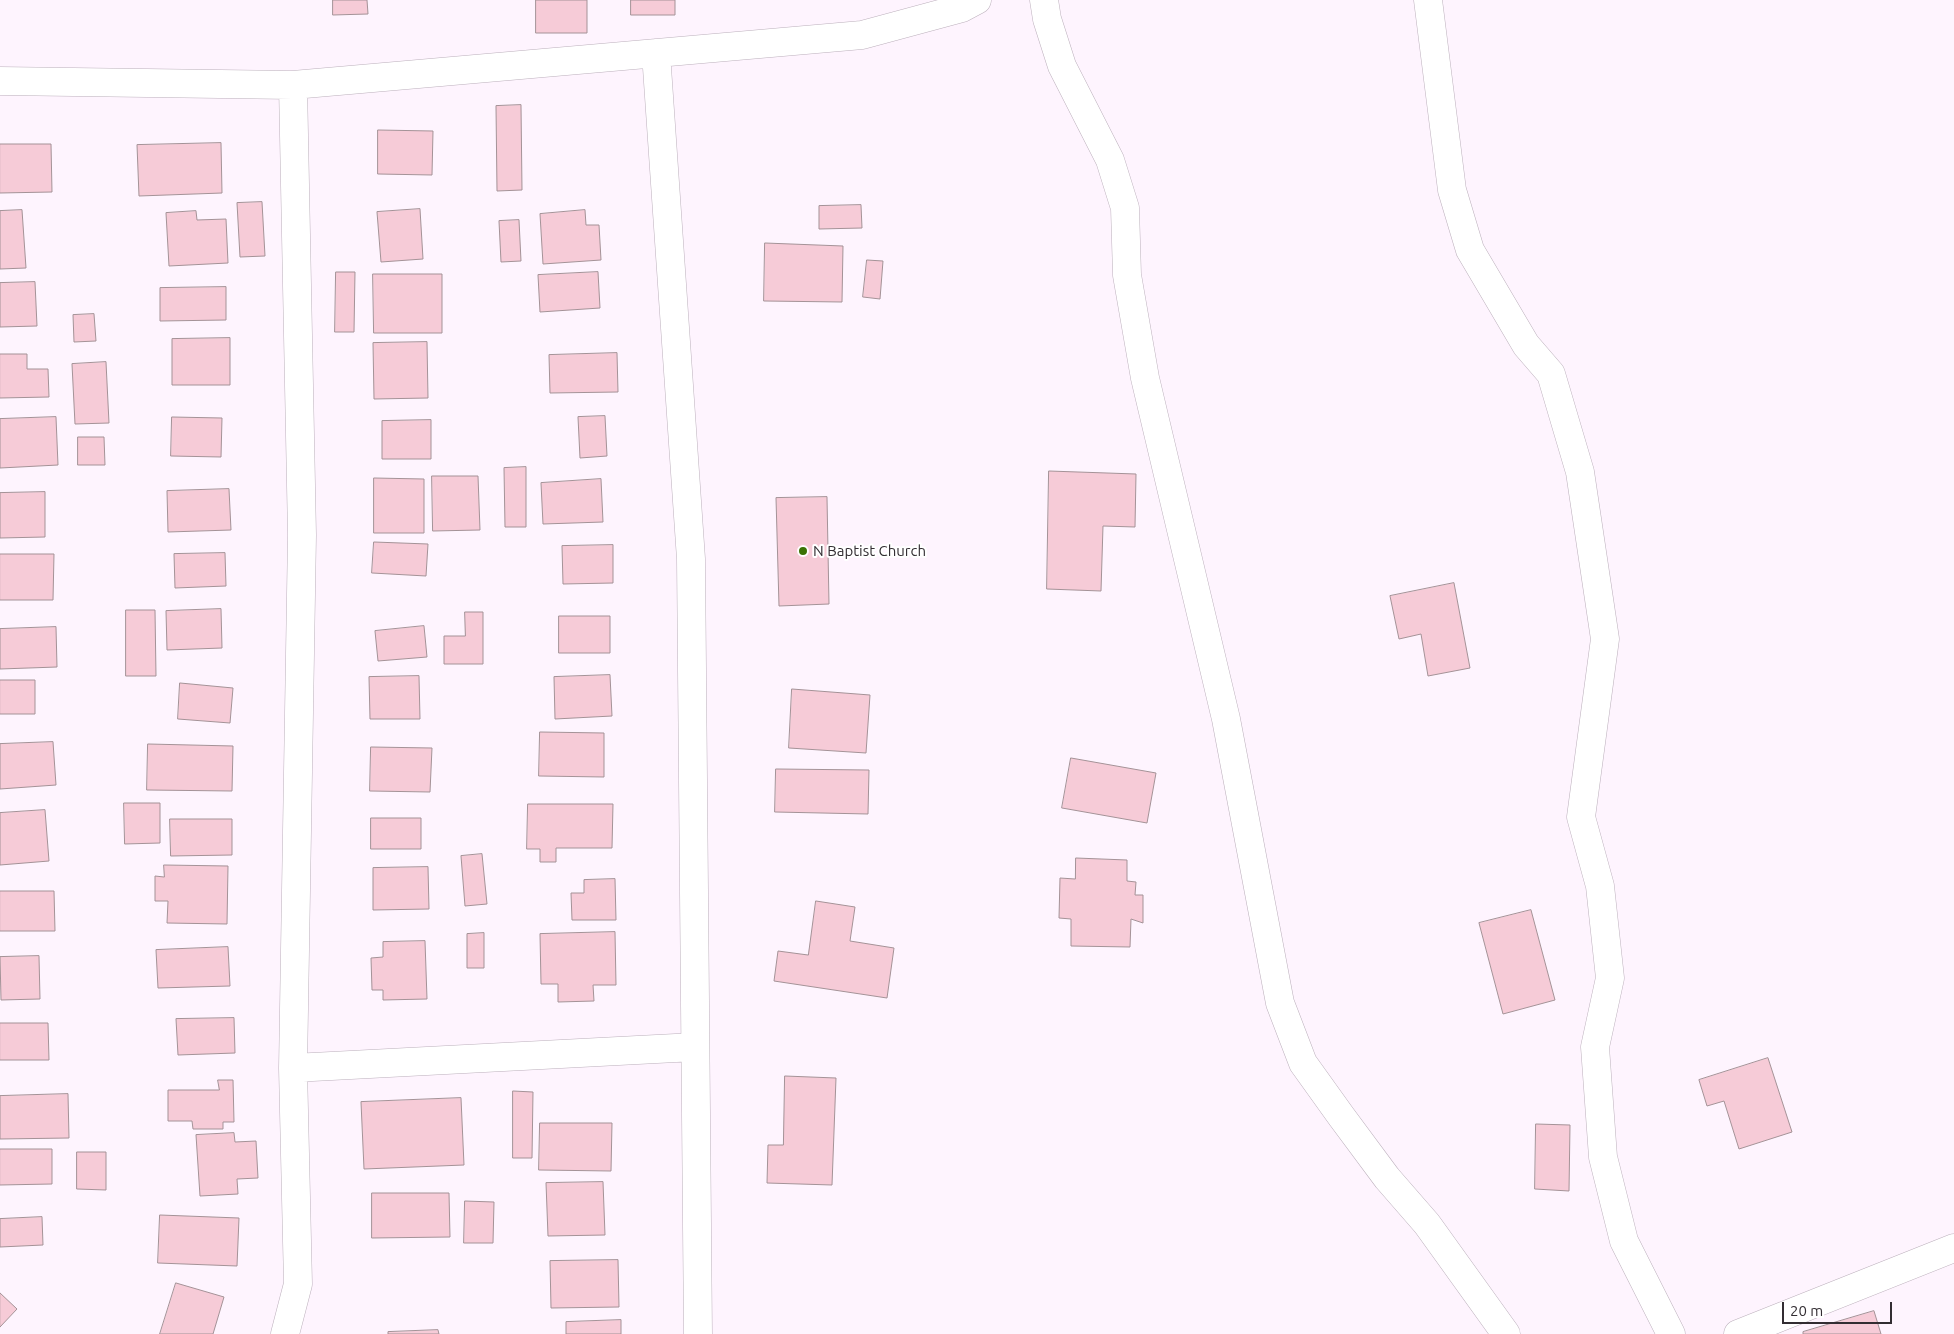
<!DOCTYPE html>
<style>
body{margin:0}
#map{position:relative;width:1954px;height:1334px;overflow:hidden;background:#fef4fe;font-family:Ubuntu,sans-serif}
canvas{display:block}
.scale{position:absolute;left:1782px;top:1302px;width:110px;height:22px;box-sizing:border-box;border:2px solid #322d32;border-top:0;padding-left:6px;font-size:15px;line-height:18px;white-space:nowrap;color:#322d32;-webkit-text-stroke:4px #fff;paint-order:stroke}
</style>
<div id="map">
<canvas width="1954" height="1334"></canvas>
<div class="scale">20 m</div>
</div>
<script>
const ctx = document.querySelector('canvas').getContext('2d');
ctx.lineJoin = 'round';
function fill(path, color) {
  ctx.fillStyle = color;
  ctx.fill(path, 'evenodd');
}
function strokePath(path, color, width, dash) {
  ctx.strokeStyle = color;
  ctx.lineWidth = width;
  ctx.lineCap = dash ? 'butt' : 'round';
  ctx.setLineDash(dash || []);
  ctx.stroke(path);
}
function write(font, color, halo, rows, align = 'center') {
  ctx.font = font + ' Ubuntu,sans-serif';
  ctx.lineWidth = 4;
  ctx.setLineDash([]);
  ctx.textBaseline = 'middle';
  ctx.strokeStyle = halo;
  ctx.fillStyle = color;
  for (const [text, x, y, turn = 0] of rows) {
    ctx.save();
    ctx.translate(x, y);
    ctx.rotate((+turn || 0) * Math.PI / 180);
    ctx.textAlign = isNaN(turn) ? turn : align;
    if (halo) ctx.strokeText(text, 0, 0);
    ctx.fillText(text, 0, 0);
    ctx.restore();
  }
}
const building = new Path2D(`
 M333,0h34l1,14 -35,1z
 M536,0h51v33h-51z
 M631,0h44v15h-44z
 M521,105l1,85 -25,1 -1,-85z
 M378,130l55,1 -1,44 -54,-1z
 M221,143l1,50 -83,3 -2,-51z
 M0,144h51l1,48 -52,1z
 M262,202l3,54 -25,1 -3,-54z
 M861,205l1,23 -43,1v-23z
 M420,209l3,50 -42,3 -4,-50z
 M22,210l4,58 -26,1v-58z
 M585,210l1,15h13l2,35 -58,4 -3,-50z
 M196,211l1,9 29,-1 2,44 -59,3 -3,-53z
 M519,220l2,41 -20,1 -2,-41z
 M765,243l78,3 -1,56 -78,-1z
 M867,260l16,1 -3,38 -17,-2z
 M336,272h19l-1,60h-19z
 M598,272l2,36 -60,4 -2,-37z
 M373,274h69v59h-68z
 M35,282l2,44 -37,1v-44z
 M226,287v33l-66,1v-33z
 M94,314l2,27 -22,1 -1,-27z
 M230,338v47h-58v-46z
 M427,342l1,56 -54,1 -1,-56z
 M617,353l1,39 -68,1 -1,-38z
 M0,354h27v15h21l1,28 -49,1z
 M106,362l3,61 -34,1 -3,-60z
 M605,416l2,40 -27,2 -2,-41z
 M56,417l2,48 -58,3v-49z
 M172,417l50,1 -1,39 -50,-1z
 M431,420v39h-49v-38z
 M78,437h26l1,28h-27z
 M526,467v60h-21l-1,-59z
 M1049,471l87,3 -1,53 -32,-1 -2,65 -54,-2z
 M432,476h46l2,54 -47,1z
 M374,478l50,1v54h-50z
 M601,479l2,43 -60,2 -2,-41z
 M229,489l2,41 -63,2 -1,-41z
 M45,492v45l-45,1v-45z
 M827,497l2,107 -50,2 -3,-108z
 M374,542l54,2 -2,32 -54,-3z
 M613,545v38l-50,1 -1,-38z
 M225,553l1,33 -51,2 -1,-34z
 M0,554h54l-1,46h-53z
 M1454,583l16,85 -42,8 -7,-42 -22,5 -9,-43z
 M221,609l1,39 -55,2 -1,-39z
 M126,610h29l1,66h-30z
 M465,612h18v52h-39v-28h21z
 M559,616h51v37h-51z
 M424,626l3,31 -49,4 -3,-30z
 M56,627l1,40 -57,2v-40z
 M610,675l2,41 -57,3 -1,-42z
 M419,676l1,43h-50l-1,-42z
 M0,680h35v34h-35z
 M180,683l53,5 -3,35 -52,-4z
 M792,689l78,6 -4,58 -77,-5z
 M540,732l64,1v44l-65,-1z
 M53,742l3,43 -56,4v-45z
 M148,744l85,2 -1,45 -85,-1z
 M371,747l61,1 -2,44 -60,-1z
 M1071,758l85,15 -9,50 -85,-15z
 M776,769l93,1 -1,44 -93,-2z
 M124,803h36v40l-35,1z
 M528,804h85l-1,44h-56v14h-16v-13h-13z
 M45,810l4,51 -49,4v-52z
 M371,818h50v31h-50z
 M170,819h62v36l-61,1z
 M482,854l5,50 -22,2 -4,-50z
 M1076,858l51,2v21l9,1 -1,13h8v28l-12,-4 -1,28 -59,-1v-27l-12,-1 1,-40 15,1z
 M164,865l64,1 -1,58 -60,-1 1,-22h-13v-25l9,1z
 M428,867l1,42 -56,1v-42z
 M615,879l1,41h-44l-1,-27h13v-13z
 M0,891h54l1,40h-55z
 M816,901l39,6 -5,34 44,7 -7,50 -113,-17 4,-30 30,4z
 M1531,910l24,90 -52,14 -24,-91z
 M615,932l1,53h-23l1,16 -36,1v-18h-17l-1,-50z
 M484,933v35h-17v-34z
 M425,941l2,58 -44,1v-10h-11l-1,-32 12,-1v-15z
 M228,947l2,39 -72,2 -2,-38z
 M39,956l1,43 -39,1 -1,-43z
 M234,1018l1,35 -57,2 -2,-36z
 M0,1023h48l1,37h-49z
 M1768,1058l24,74 -53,17 -15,-48 -17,5 -8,-26z
 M785,1076l51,2 -4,107 -65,-2 1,-38h15z
 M218,1080h15l1,42h-11v7h-30l-1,-8h-24v-31h51z
 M513,1091l20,1 -1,66h-19z
 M68,1094l1,44 -69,1v-43z
 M461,1098l3,67 -100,4 -3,-67z
 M540,1123h72l-1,48 -72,-1z
 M1536,1124l34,1 -1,66 -34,-2z
 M234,1133l1,9 21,-1 2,37 -21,1 1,15 -38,2 -4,-61z
 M0,1149h52v35l-52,1z
 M77,1152h29v38l-29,-1z
 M603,1182l2,53 -57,1 -2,-53z
 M372,1193h77l1,44 -78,1z
 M465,1201l29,1 -1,41h-29z
 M160,1215l79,3 -2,48 -79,-3z
 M42,1217l1,28 -43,2v-28z
 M618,1260l1,47 -68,1 -1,-47z
 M176,1283l48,14 -11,37h-53z
 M0,1293l17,16 -17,18z
 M1874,1311l7,23h-78v-2z
 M621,1320v14h-55v-12z
 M438,1330l1,4h-51v-2z`);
fill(building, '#f6cbd7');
strokePath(building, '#a49297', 1);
const minor = new Path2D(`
 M1044,0l3,19 15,47 48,94 15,48 2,67 18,103 81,341 54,284 23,60 38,53 46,62 40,46 79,110
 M1428,0l24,190 18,60 56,95 25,29 29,98 25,167 -24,178 19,69 10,92 -15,69 8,110 21,84 47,93
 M656,53l35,506 7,775
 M0,81l293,4 569,-50 100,-27 15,-8
 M293,1068l402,-21
 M285,1334l13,-50 -5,-216 9,-533 -9,-450
 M1738,1334l216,-86`);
strokePath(minor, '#bcb0bc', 29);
strokePath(minor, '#fff', 28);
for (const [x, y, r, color] of [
 [803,551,5,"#3a7304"]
]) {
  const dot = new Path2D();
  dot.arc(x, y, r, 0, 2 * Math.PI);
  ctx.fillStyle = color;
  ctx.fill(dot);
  strokePath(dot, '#fff', 2);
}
write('15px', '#322d32', '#fff', [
 ["N Baptist Church",813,551]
], 'left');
</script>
